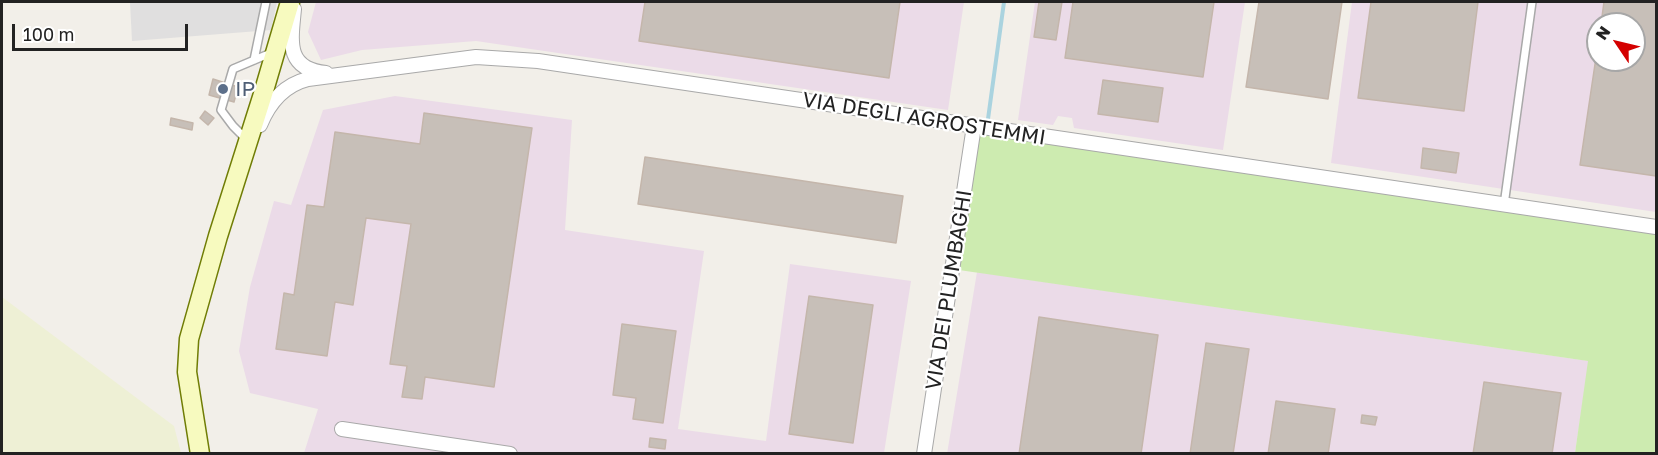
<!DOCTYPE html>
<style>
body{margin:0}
#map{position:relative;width:1658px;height:455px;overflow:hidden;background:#f2efe9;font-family:"Golos Text",sans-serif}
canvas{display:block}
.frame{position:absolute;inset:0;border:3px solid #222;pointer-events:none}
.north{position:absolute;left:1586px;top:12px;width:60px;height:60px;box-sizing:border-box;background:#fff;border:2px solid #a7a7a7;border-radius:50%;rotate:305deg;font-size:16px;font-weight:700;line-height:24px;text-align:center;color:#222}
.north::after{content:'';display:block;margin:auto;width:21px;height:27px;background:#d40000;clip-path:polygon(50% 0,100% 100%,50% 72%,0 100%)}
.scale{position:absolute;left:12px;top:24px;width:176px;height:27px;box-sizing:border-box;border:3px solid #222;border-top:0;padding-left:8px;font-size:18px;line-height:21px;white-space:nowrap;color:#222;-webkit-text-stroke:4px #fff;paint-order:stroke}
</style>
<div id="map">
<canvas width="1658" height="455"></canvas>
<div class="frame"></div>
<div class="north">N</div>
<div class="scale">100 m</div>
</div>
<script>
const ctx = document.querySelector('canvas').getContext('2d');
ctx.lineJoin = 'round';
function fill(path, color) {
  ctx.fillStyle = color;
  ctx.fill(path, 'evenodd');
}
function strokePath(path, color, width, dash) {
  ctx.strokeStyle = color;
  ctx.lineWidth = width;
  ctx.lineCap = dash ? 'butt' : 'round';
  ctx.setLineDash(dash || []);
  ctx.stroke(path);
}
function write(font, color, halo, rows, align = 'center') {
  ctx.font = font + ' "Golos Text",sans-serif';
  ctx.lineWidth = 4.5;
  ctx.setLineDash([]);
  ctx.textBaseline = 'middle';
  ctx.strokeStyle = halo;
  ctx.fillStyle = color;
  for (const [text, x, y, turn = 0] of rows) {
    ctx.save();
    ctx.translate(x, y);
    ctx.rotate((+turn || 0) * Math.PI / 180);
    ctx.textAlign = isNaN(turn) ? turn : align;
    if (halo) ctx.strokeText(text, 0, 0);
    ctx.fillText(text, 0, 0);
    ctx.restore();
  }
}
fill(new Path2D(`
 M130,2h147l-6,28 -139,11z`), '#e0dfdf');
fill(new Path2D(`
 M316,2h648l-16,108 -472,-69 -114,9 -41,10 -13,-28z
 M1035,2h210l-22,148 -149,-22 -2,-10 -14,-2 -5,9 -35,-5z
 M1352,2h304v210l-325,-49zM1598,24h36v36h-36z
 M395,96l177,24 -7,110 139,21 -26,178 88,12 24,-177 121,17 -27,172h-580l14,-44 -68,-16 -11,-42 11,-64 24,-86 17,4 32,-95z
 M977,272l612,89 -14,92 -628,1z`), '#ebdbe8');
fill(new Path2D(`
 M2,297l172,129 7,27h-179z`), '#eef0d5');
fill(new Path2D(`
 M974,126l682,101v226h-81l13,-92 -636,-92z`), '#cdebb0');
strokePath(new Path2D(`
 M988,119l16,-117`), '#aad3df', 4);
const building = new Path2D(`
 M645,2h255l-11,76 -250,-37z
 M1039,2h23l-6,38 -22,-3z
 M1073,2h141l-11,75 -138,-19z
 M1259,2h83l-14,97 -82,-12z
 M1371,2h107l-14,109 -106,-13z
 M1604,2h52v174l-76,-11 18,-121v16h36v-36h-33z
 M213,79l25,8 -4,15 -25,-7z
 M1103,80l60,8 -5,34 -60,-8z
 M205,111l9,7 -6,7 -8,-7z
 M424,113l108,15 -38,259 -69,-10 -3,22 -20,-2 5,-31 -17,-2 21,-140 -45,-6 -13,87 -18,-3 -8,54 -51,-7 8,-56 10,2 13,-90 17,2 11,-75 85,12z
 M171,118l22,5 -1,7 -22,-5z
 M1423,148l36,5 -3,20 -35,-5z
 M645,157l258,39 -7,47 -258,-39z
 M809,296l64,9 -20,138 -64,-9z
 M1039,317l119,18 -17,119h-122z
 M622,324l54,7 -13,92 -30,-4 3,-21 -23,-3z
 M1206,343l43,6 -16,105h-43z
 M1484,382l77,11 -9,61h-79z
 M1276,401l59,8 -7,45h-60z
 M1362,415l15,2 -2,8 -14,-2z
 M650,438l16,2 -1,9 -16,-2z`);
fill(building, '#c7bfb8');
strokePath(building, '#c4b6ab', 1.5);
const service = new Path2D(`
 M254,60l12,-58
 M247,140l-14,-14 -12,-16 12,-41 38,-16
 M1504,205l28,-203`);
const minor = new Path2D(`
 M294,9c-3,32 -9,60 32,64
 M260,125c9,-22 24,-40 48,-46l168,-22 62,4 1118,166
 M342,429l168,25
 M924,454l50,-328`);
const secondary = new Path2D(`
 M200,454l-13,-82 2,-33 29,-103 45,-142 27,-92`);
strokePath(service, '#a9a9a9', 10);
strokePath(minor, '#a9a9a9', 16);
strokePath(secondary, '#707d05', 21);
strokePath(service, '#fff', 7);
strokePath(minor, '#fff', 14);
strokePath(secondary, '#f7fabf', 18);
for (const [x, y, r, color] of [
 [223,89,6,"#5c6f8a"]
]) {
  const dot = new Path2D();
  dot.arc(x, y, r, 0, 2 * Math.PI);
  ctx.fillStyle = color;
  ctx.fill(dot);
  strokePath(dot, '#fff', 2);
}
write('21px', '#4e5e75', '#fff', [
 ["IP",235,89]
], 'left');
write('21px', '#222', '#fff', [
 ["VIA DEGLI AGROSTEMMI",924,119,9],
 ["VIA DEI PLUMBAGHI",949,290,-81]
]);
</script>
